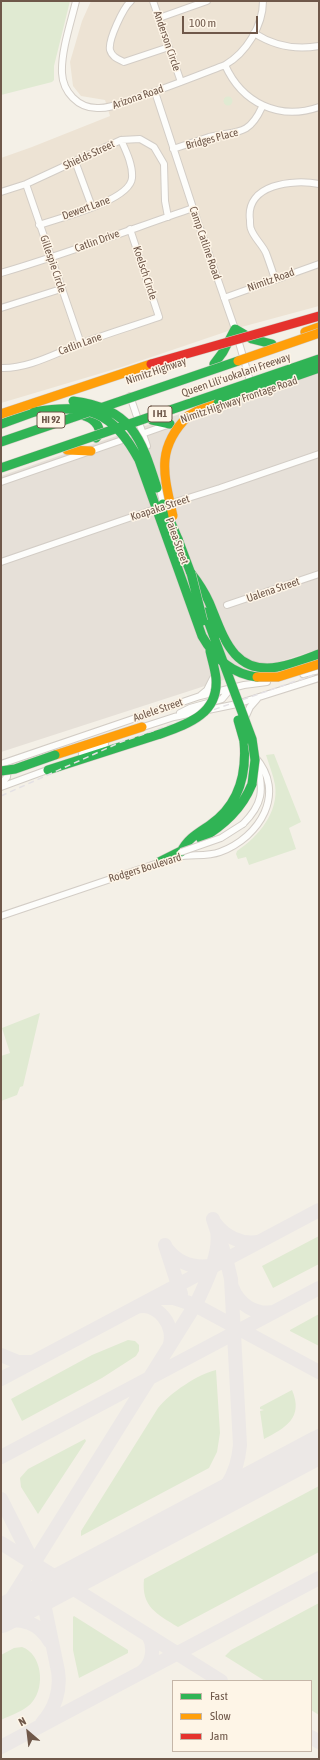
<!DOCTYPE html>
<meta charset="utf-8">
<style>
body{margin:0}
#map{position:relative;width:320px;height:1760px;overflow:hidden;background:#f4f0e7;font-family:"Asap Condensed",sans-serif}
canvas{display:block}
.frame{position:absolute;inset:0;border:2px solid #6f584a;pointer-events:none}
.legend{position:absolute;left:172px;top:1680px;width:140px;height:72px;box-sizing:border-box;background:#fef5e7;border:1px solid #c5b6a8;margin:0;padding:5px 7px;list-style:none;font-size:12px;color:#6f584a}
.legend li{display:flex;align-items:center;gap:8px;height:20px}
.legend b{width:20px;border:1px solid #c5b6a8}
.north{position:absolute;left:8px;top:1712px;width:40px;height:40px;-webkit-text-stroke:3px #fef5e7;paint-order:stroke;rotate:332deg;font-size:11px;font-weight:700;line-height:16px;text-align:center;color:#6f584a}
.north::after{content:'';display:block;margin:auto;width:14px;height:18px;background:#6f584a;clip-path:polygon(50% 0,100% 100%,50% 72%,0 100%)}
.scale{position:absolute;left:182px;top:16px;width:76px;height:18px;box-sizing:border-box;border:2px solid #6f584a;border-top:0;padding-left:5px;font-size:12px;line-height:14px;white-space:nowrap;color:#6f584a;-webkit-text-stroke:3px #fef5e7;paint-order:stroke}
</style>
<div id="map">
<canvas width="320" height="1760"></canvas>
<div class="frame"></div>
<ul class="legend">
<li><b style="height:5px;background:#30b455"></b>Fast</li>
<li><b style="height:5px;background:#ff9f0a"></b>Slow</li>
<li><b style="height:5px;background:#e5322d"></b>Jam</li>
</ul>
<div class="north">N</div>
<div class="scale">100 m</div>
</div>
<script>
const ctx = document.querySelector('canvas').getContext('2d');
ctx.lineJoin = 'round';
function fill(path, color) {
  ctx.fillStyle = color;
  ctx.fill(path, 'evenodd');
}
function strokePath(path, color, width, dash) {
  ctx.strokeStyle = color;
  ctx.lineWidth = width;
  ctx.lineCap = dash ? 'butt' : 'round';
  ctx.setLineDash(dash || []);
  ctx.stroke(path);
}
function write(font, color, halo, rows, align = 'center') {
  ctx.font = font + ' "Asap Condensed",sans-serif';
  ctx.lineWidth = 3;
  ctx.setLineDash([]);
  ctx.textBaseline = 'middle';
  ctx.strokeStyle = halo;
  ctx.fillStyle = color;
  for (const [text, x, y, turn = 0] of rows) {
    ctx.save();
    ctx.translate(x, y);
    ctx.rotate((+turn || 0) * Math.PI / 180);
    ctx.textAlign = isNaN(turn) ? turn : align;
    if (halo) ctx.strokeText(text, 0, 0);
    ctx.fillText(text, 0, 0);
    ctx.restore();
  }
}
fill(new Path2D(`
 M91,1h228v305l-85,23 -112,38 -121,36v-245l31,-11 78,-31 -5,-16 -24,-4 -8,-10 -3,-24 12,-41z`), '#ede3d4');
fill(new Path2D(`
 M319,367v282l-318,103v-276l193,-67z`), '#e6e0d8');
fill(new Path2D(`
 M1,1h69l-16,65v14l-2,2 -51,13z
 M223.5 101a4.5 4.5 0 1 1 9 0a4.5 4.5 0 1 1-9 0Z
 M274,754l27,68 -12,6 7,21 -47,16 -3,-8 -8,2 -2,-5 1,-3c22,-15 42,-39 38,-66 -2,-11 -6,-20 -9,-30z
 M40,1013l-17,73 -3,1 -3,8 -16,6v-45l9,-3 -8,-25z
 M319,1236v28l-46,24 -11,-22z
 M319,1314v32l-29,-15v-1z
 M128,1340l7,1 4,4v6l-3,5 -34,22 -80,43 -11,-22 81,-44z
 M216,1370l4,63 -3,19 -8,16 -128,68v-5l77,-123c12,-15 40,-34 58,-38z
 M292,1390c12,28 -7,38 -28,49l-4,-28 4,-1 -4,-1v-2z
 M85,1439l1,2 -48,73 -17,-27 -1,-9 8,-9z
 M319,1486v66l-141,75c-21,-13 -37,-20 -34,-48z
 M319,1603v112l-8,-5v-29h-46l-40,-25 6,-6z
 M74,1616l54,34v3l-49,25 -6,-28v-33z
 M22,1647c20,7 23,39 11,54 -6,9 -22,14 -32,19v-65l13,-7z`), '#e0ead2');
strokePath(new Path2D(`
 M215,1223c9,13 27,22 43,19
 M165,1245l16,49
 M167,1249c11,14 26,19 43,17
 M232,1287c7,18 23,28 42,25
 M156,1298h18l21,7 124,67
 M136,1307c22,-6 41,20 33,40
 M1,1355l17,7h14
 M1,1379l318,-169
 M1,1457l318,-169
 M296,1459l16,-13 7,-10
 M1,1499l36,71 21,101c3,19 -3,38 -16,52
 M197,1512c27,-18 40,-34 43,-67l-9,-166 -4,-17 -14,-43
 M1,1543l220,138
 M1,1612l11,-14 185,-296c9,-20 24,-49 20,-71
 M1,1621c21,-3 38,1 49,21
 M143,1671c10,-8 12,-25 5,-36
 M311,1737l8,5
 M1,1747l318,-169`), '#ece8e6', 14);
strokePath(new Path2D(`
 M1,1616l318,-169`), '#ece8e6', 34);
const street = new Path2D(`
 M76,1c-5,21 -15,50 -14,72 1,19 16,35 35,35 12,1 24,-5 36,-9 31,-10 61,-22 92,-34 21,-12 38,-39 38,-64
 M131,1c-8,7 -23,39 -21,49 2,7 8,9 14,12l45,-15
 M153,1l28,81
 M159,18l48,-17
 M254,33c20,13 42,17 65,13
 M225,65c17,38 54,56 94,42
 M155,92l38,116 42,121 16,55
 M173,149c12,-4 24,-8 36,-12 26,-7 39,1 53,-30
 M75,161l17,46
 M26,184l55,160
 M1,192l25,-8 95,-44 19,-1 14,8 10,17 1,37 3,16
 M39,225c20,-7 91,-24 93,-47 1,-13 -6,-27 -11,-38
 M1,273c65,-19 128,-43 192,-65
 M275,279c-3,-9 -6,-18 -9,-26 -4,-9 -12,-15 -15,-24 -1,-2 -1,-6 -1,-9 -5,-36 43,-41 69,-36
 M224,298l95,-34
 M1,308l60,-19
 M1,368c27,1 55,-15 79,-24 26,-10 53,-18 79,-27l-29,-88
 M130,396l17,50
 M139,435l31,-11
 M1,482l127,-44
 M159,486l5,20
 M169,504l51,-16 99,-34
 M1,562l157,-54
 M227,605l92,-31
 M303,674l16,-4
 M201,695l6,-5 6,-12
 M180,713l10,-5 32,-9 9,-11
 M245,718l5,-11 7,-8
 M140,728l34,-11 63,-13 82,-26
 M82,754l23,-10
 M1,764l199,-68 44,-11 23,-3
 M1,784l6,-7 1,-9
 M1,787l49,-18
 M243,824c20,-20 21,-34 14,-60
 M177,857c14,-3 30,0 43,-5 40,-15 67,-59 35,-95
 M1,916l160,-54`);
const fast = new Path2D(`
 M214,364l9,-12 12,-23 17,10 20,5
 M78,414c11,3 20,6 22,19l-4,5
 M152,420l18,4
 M1,424l33,-12
 M178,539l15,40
 M191,573c7,9 13,18 18,29 14,33 23,73 69,65 14,-2 28,-8 41,-13
 M205,612l10,28
 M48,770l112,-36
 M201,839c23,-14 41,-30 51,-55
 M181,852c6,-13 17,-19 29,-27 29,-20 37,-50 34,-84
 M159,862l28,-14`);
const slow = new Path2D(`
 M305,332l14,-5
 M188,416l15,-8 15,-5
 M67,450l24,1
 M55,755l87,-28`);
strokePath(street, '#d3cdc6', 8);
strokePath(fast, '#d3cbc4', 10);
strokePath(slow, '#d3cbc4', 10);
strokePath(street, '#fdfdfb', 6);
strokePath(fast, '#30b455', 9);
strokePath(slow, '#ff9f0a', 9);
strokePath(new Path2D(`
 M1,796l120,-54 198,-69`), '#e4e1e4', 1.5, [6, 4]);
const streetBridge = new Path2D(`
 M181,852l40,-14 22,-14`);
const fastBridge = new Path2D(`
 M73,401c58,7 68,36 84,87
 M218,403l101,-35
 M34,412c54,-9 79,-1 105,48l63,176c12,21 30,38 55,41
 M1,442l237,-81
 M1,468l318,-109
 M163,504l15,35
 M191,573l12,48
 M215,640l37,99 3,21 -3,24
 M238,720l6,21
 M160,734c28,-10 59,-20 56,-56 -1,-9 -4,-18 -6,-27
 M1,771l14,-2 40,-14`);
const slowBridge = new Path2D(`
 M238,361l81,-28
 M1,414l150,-50
 M173,516c-9,-41 -18,-67 15,-100
 M257,677h21l41,-13`);
const jamBridge = new Path2D(`
 M151,364l168,-48`);
strokePath(streetBridge, '#d3cdc6', 8, []);
strokePath(fastBridge, '#d3cbc4', 10, []);
strokePath(slowBridge, '#d3cbc4', 10, []);
strokePath(jamBridge, '#d3cbc4', 10, []);
strokePath(streetBridge, '#fdfdfb', 6);
strokePath(fastBridge, '#30b455', 9);
strokePath(slowBridge, '#ff9f0a', 9);
strokePath(jamBridge, '#e5322d', 9);
for (const [x, y, w] of [
 [160,414,24],
 [51,420,28]
]) {
  const box = new Path2D();
  box.roundRect(x - w / 2, y - 8, w, 16, 3);
  ctx.fillStyle = '#fef5e7';
  ctx.fill(box);
  strokePath(box, '#6f584a', 1);
}
write('bold 10px', '#6f584a', null, [
 ["I H1",160,414],
 ["HI 92",51,420]
]);
write('11px', '#6f584a', '#fef5e7', [
 ["Anderson Circle",167,41,71],
 ["Arizona Road",138,97,-19],
 ["Bridges Place",212,139,-15],
 ["Shields Street",89,155,-25],
 ["Dewert Lane",86,208,-20],
 ["Catlin Drive",97,241,-20],
 ["Camp Catline Road",205,243,71],
 ["Gillespie Circle",53,264,71],
 ["Koelsch Circle",145,273,72],
 ["Nimitz Road",271,280,-20],
 ["Catlin Lane",80,344,-20],
 ["Nimitz Highway",156,371,-19],
 ["Queen Liliʻuokalani Freeway",236,375,-19],
 ["Nimitz Highway Frontage Road",239,400,-19],
 ["Koapaka Street",160,508,-18],
 ["Paiea Street",177,541,70],
 ["Ualena Street",273,590,-19],
 ["Aolele Street",158,710,-19],
 ["Rodgers Boulevard",145,868,-17]
]);
</script>
